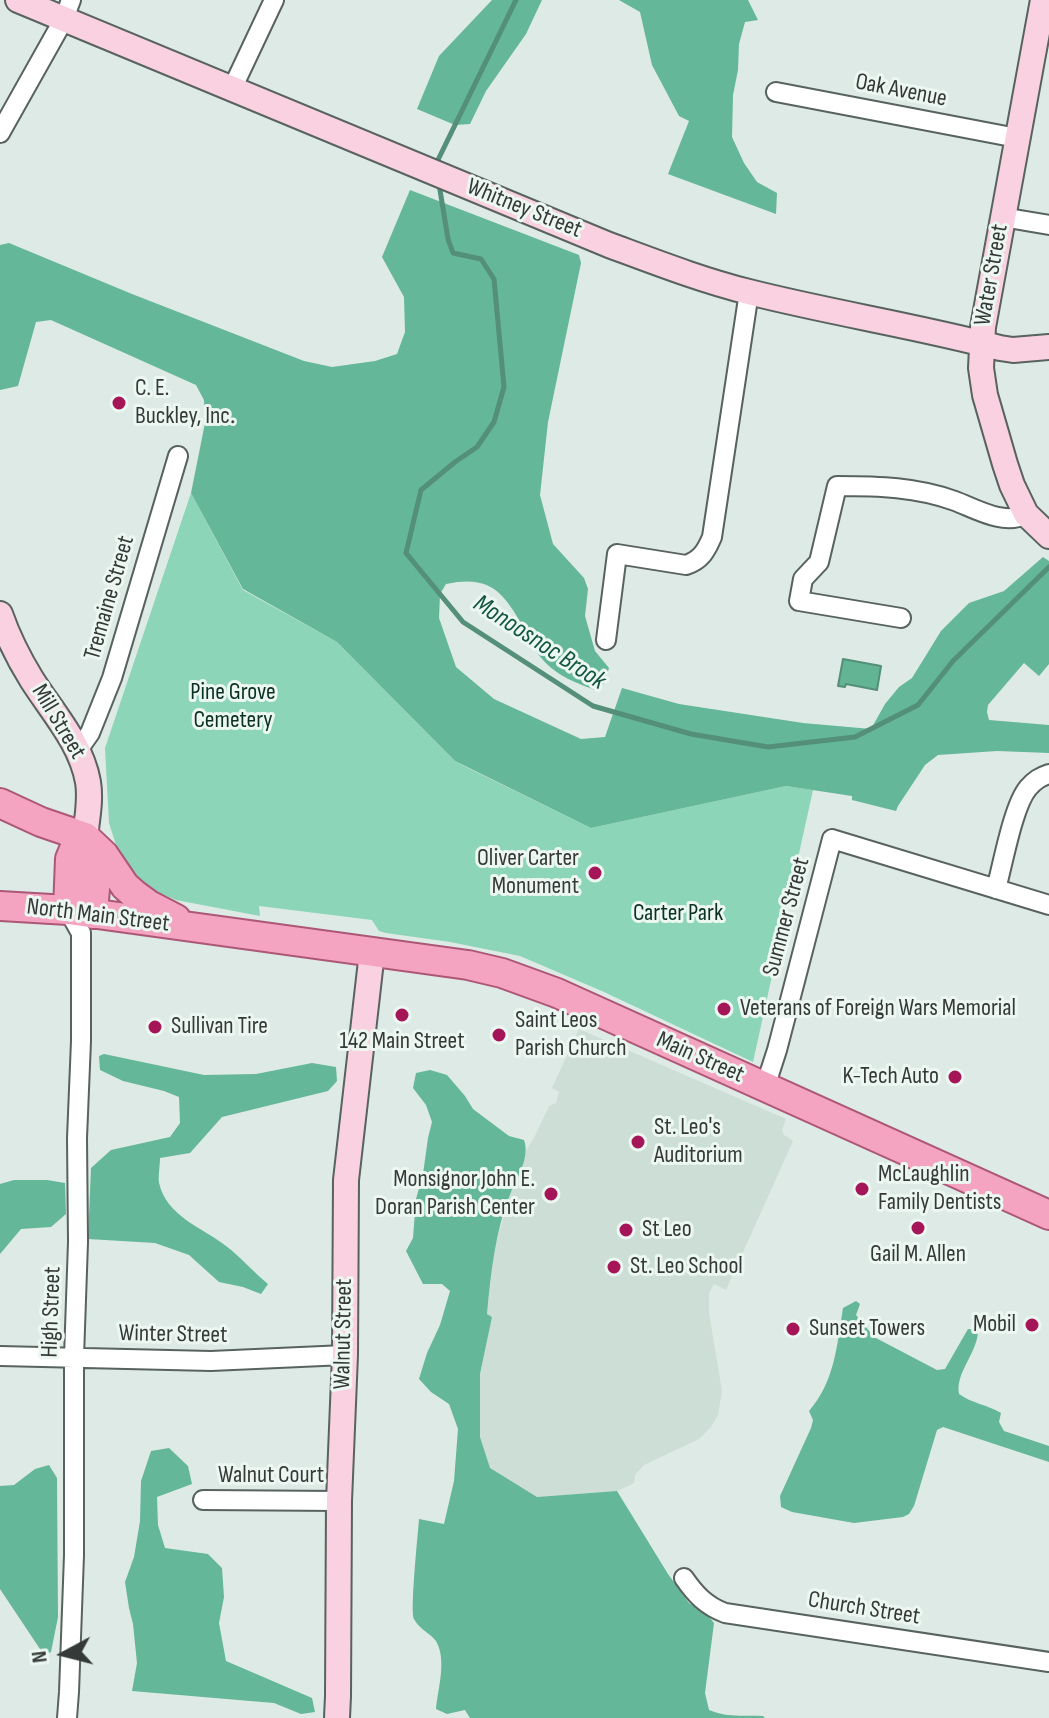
<!DOCTYPE html>
<style>
body{margin:0}
#map{position:relative;width:1049px;height:1718px;overflow:hidden;background:#deeae5;font-family:"Sofia Sans Condensed",sans-serif}
canvas{display:block}
.north{position:absolute;left:24px;top:1614px;width:80px;height:80px;-webkit-text-stroke:6px #ecf7f2;paint-order:stroke;rotate:263deg;font-size:22px;font-weight:700;line-height:32px;text-align:center;color:#353a38}
.north::after{content:'';display:block;margin:auto;width:28px;height:36px;background:#353a38;clip-path:polygon(50% 0,100% 100%,50% 72%,0 100%)}
</style>
<div id="map">
<canvas width="1049" height="1718"></canvas>
<div class="north">N</div>
</div>
<script>
const ctx = document.querySelector('canvas').getContext('2d');
ctx.lineJoin = 'round';
function fill(path, color) {
  ctx.fillStyle = color;
  ctx.fill(path, 'evenodd');
}
function strokePath(path, color, width, dash) {
  ctx.strokeStyle = color;
  ctx.lineWidth = width;
  ctx.lineCap = dash ? 'butt' : 'round';
  ctx.setLineDash(dash || []);
  ctx.stroke(path);
}
function write(font, color, halo, rows, align = 'center') {
  ctx.font = font + ' "Sofia Sans Condensed",sans-serif';
  ctx.lineWidth = 6;
  ctx.setLineDash([]);
  ctx.textBaseline = 'middle';
  ctx.strokeStyle = halo;
  ctx.fillStyle = color;
  for (const [text, x, y, turn = 0] of rows) {
    ctx.save();
    ctx.translate(x, y);
    ctx.rotate((+turn || 0) * Math.PI / 180);
    ctx.textAlign = isNaN(turn) ? turn : align;
    if (halo) ctx.strokeText(text, 0, 0);
    ctx.fillText(text, 0, 0);
    ctx.restore();
  }
}
fill(new Path2D(`
 M579,1029l207,90 -4,11 2,5 9,6 -67,149 -12,-6 -5,9v20l13,78 -4,24 -7,12 -12,12 -55,26 -9,10 -1,8 -17,8 -80,6 -47,-28 -10,-32v-63l12,-57 -5,-3 7,-64 16,-55 7,-15 10,-31 8,-13 14,-30 7,-3 3,-11 -7,-4z`), '#ccded5');
fill(new Path2D(`
 M191,493l52,97 94,52 118,119 11,6 125,61 195,-42 27,4 -60,272 -149,-70 -84,-36 -70,-14 -64,-9 -7,-2 -7,-11 -113,-14 1,10 -84,-16 -21,-9 -23,-19 -15,-24 -8,-25 -4,-75z`), '#8cd5b8');
fill(new Path2D(`
 M492,0h50l-16,34 -40,57 -16,33 -15,1 -38,-16 22,-53z
 M619,0h129l10,20 -13,2 -6,22 -1,26 -5,25 -1,42 12,26 13,19 20,11 -1,21 -108,-40 21,-53 -10,-5 -27,-51 -12,-53z
 M410,190l169,65 2,8 -33,159 -8,73 13,49 31,34 4,11 -3,27 10,35 14,17 -5,16 -9,6c-23,-9 -41,-15 -57,-36 -4,-6 -8,-15 -12,-22 -21,-37 -33,-58 -80,-48l-6,10 -1,24 17,49 38,32 87,40 24,-2 17,-49 57,16 124,19 68,6 14,-25 14,-17 13,-9 29,-47 28,-28 35,-12 39,-34 6,4v103l-10,12 -15,-13 -36,42 -1,7 2,8 60,5v28l-52,-2 -59,4 -13,10 -27,41 -2,5 -44,-11v-4l-66,-10 -195,42 -136,-67 -118,-119 -94,-53 -52,-96 14,-70 -1,-23 -8,-15 -145,-65 -15,2 -18,64 -18,4v-145l9,-2 123,51 172,67 28,6 43,-6 22,-7 8,-22 -1,-35 -22,-40z
 M104,1054l100,21 52,-1 56,-11 24,4 1,14 -9,10 -106,26 -32,36 -30,5c0,8 -2,18 -1,25 8,34 43,44 67,63 15,11 27,26 42,38l-7,10 -18,-7 -24,-5 -30,-27 -34,-12 -67,-4 3,-71 20,-18 59,-13 10,-14 -1,-26 -15,-6 -41,-10 -23,-11 -1,-14z
 M430,1070l17,5 18,21 8,13 36,27 15,4c6,16 -6,37 -13,52 -16,39 -20,80 -24,122l5,3 -12,57v63l10,31 47,29 80,-6 51,83 21,29 17,10 8,10 -9,70 4,17c20,8 33,5 54,6l2,2h-295l-5,-8 -18,4 -11,-5c2,-21 11,-49 0,-68 -6,-8 -17,-12 -22,-22 -4,-9 4,-85 5,-100l25,5 10,-43 4,-52 -9,-25 -18,-12 -12,-13 8,-26 13,-28 10,-34 -8,-7h-19l-17,-33 7,-13 3,-39 7,-25 5,-36 4,-16 -6,-17 -13,-17 3,-15z
 M14,1180h33l18,3 1,31 -15,13 -30,2 -21,25v-70z
 M856,1301l4,3 -4,11 18,22 63,33 8,-1 23,-40 10,1c0,23 -23,42 -19,64 12,9 29,11 42,19l-2,9 5,9 45,15v16l-106,-35 -6,3 -23,76 -5,8 -6,3 -49,6 -62,-11 -11,-5 -1,-11 31,-68 2,-8 -4,-9c26,-30 28,-66 34,-103z
 M169,1448l19,18 4,18 -35,13 1,28 7,23 43,6 14,14 2,29 -5,26 7,38 86,37 3,14 -14,2 -27,-11 -142,-12 5,-28 -4,-39 -4,-16 -4,-26 9,-25 6,-36 1,-40 10,-30z
 M49,1465l8,13 1,139 -7,35 -7,3 -44,-66v-103l14,-1 21,-16z`), '#64b798');
const water = new Path2D(`
 M843,659l38,7 -4,24 -31,-6 -1,3 -7,-1z`);
fill(water, '#62b495');
strokePath(water, '#548f79', 2);
strokePath(new Path2D(`
 M435,166l81,-166
 M439,184l9,55 5,14 28,6 13,20 10,108 -10,35 -17,25 -22,15 -34,28 -15,63 57,69 130,84 98,28 77,13 87,-10 63,-32 35,-44 96,-94`), '#548f79', 5);
const street = new Path2D(`
 M232,89l42,-89
 M776,92l241,46
 M0,133l64,-114 7,-19
 M1002,217l47,8
 M901,618l-102,-17 4,-22 16,-17 18,-76c41,0 80,1 118,15 21,8 49,25 71,13
 M606,640l11,-86 69,11c15,-5 20,-14 26,-28l37,-245
 M78,750l12,-17 22,-55 66,-222
 M996,889c7,-25 17,-83 32,-101 7,-8 12,-11 21,-14
 M765,1087l12,-37 55,-211 217,66
 M0,1356l211,5 134,-6
 M203,1500l136,1
 M684,1578c11,16 22,28 41,35l324,49
 M67,1718l2,-26 5,-137v-198l4,-115 -1,-104 4,-97v-108l-13,-23`);
const secondary = new Path2D(`
 M18,0l591,245c46,17 92,35 140,47 83,21 168,34 251,56l13,2 36,-3
 M1043,0l-60,327 -2,41 4,27 20,69 7,21 14,29 23,22
 M0,614c8,23 19,45 32,66 21,33 49,63 56,102 3,18 -1,37 -3,55
 M337,1718l1,-22 1,-195 6,-146 1,-175 26,-228`);
const primary = new Path2D(`
 M0,803l41,19 44,15 19,18 21,31 9,8 15,11 27,14
 M88,841c13,21 6,49 5,73
 M0,906l68,4 400,55 34,8 55,20 492,222
 M68,910l2,-51 5,-12 10,-10`);
strokePath(street, '#58625e', 22);
strokePath(secondary, '#58625e', 28);
strokePath(primary, '#ac5776', 32);
strokePath(street, '#fff', 18);
strokePath(secondary, '#f9d1e0', 24);
strokePath(primary, '#f4a4c1', 28);
for (const [x, y, r, color] of [
 [119,403,8,"#a51659"],
 [595,873,8,"#a51659"],
 [724,1009,8,"#a51659"],
 [402,1015,8,"#a51659"],
 [155,1027,8,"#a51659"],
 [499,1035,8,"#a51659"],
 [955,1077,8,"#a51659"],
 [638,1142,8,"#a51659"],
 [862,1189,8,"#a51659"],
 [551,1194,8,"#a51659"],
 [918,1228,8,"#a51659"],
 [626,1230,8,"#a51659"],
 [614,1267,8,"#a51659"],
 [1032,1325,8,"#a51659"],
 [793,1329,8,"#a51659"]
]) {
  const dot = new Path2D();
  dot.arc(x, y, r, 0, 2 * Math.PI);
  ctx.fillStyle = color;
  ctx.fill(dot);
  strokePath(dot, '#ecf7f2', 3);
}
write('24px', '#353a38', '#ecf7f2', [
 ["Oak Avenue",901,91,11],
 ["Whitney Street",524,209,22],
 ["Water Street",992,275,-80],
 ["Tremaine Street",110,598,-74],
 ["Mill Street",58,722,59],
 ["North Main Street",98,916,7],
 ["Summer Street",787,917,-75],
 ["Main Street",700,1058,24],
 ["High Street",52,1312,-88],
 ["Walnut Street",344,1334,-89],
 ["Winter Street",173,1335,1],
 ["Walnut Court",271,1476],
 ["Church Street",864,1609,9]
]);
write('24px', '#353a38', '#ecf7f2', [
 ["C. E.",135,389],
 ["Buckley, Inc.",135,417],
 ["Oliver Carter",579,859,"right"],
 ["Monument",579,887,"right"],
 ["Veterans of Foreign Wars Memorial",740,1009],
 ["Saint Leos",515,1021],
 ["Parish Church",515,1049],
 ["Sullivan Tire",171,1027],
 ["142 Main Street",402,1042,"center"],
 ["K-Tech Auto",939,1077,"right"],
 ["St. Leo's",654,1128],
 ["Auditorium",654,1156],
 ["McLaughlin",878,1175],
 ["Family Dentists",878,1203],
 ["Monsignor John E.",535,1180,"right"],
 ["Doran Parish Center",535,1208,"right"],
 ["St Leo",642,1230],
 ["Gail M. Allen",918,1255,"center"],
 ["St. Leo School",630,1267],
 ["Mobil",1016,1325,"right"],
 ["Sunset Towers",809,1329]
], 'left');
write('24px', '#0a3124', '#ecf7f2', [
 ["Pine Grove",233,693],
 ["Cemetery",233,721],
 ["Carter Park",678,914]
]);
write('italic 26px', '#125540', '#ecf7f2', [
 ["Monoosnoc Brook",539,643,33]
]);
</script>
